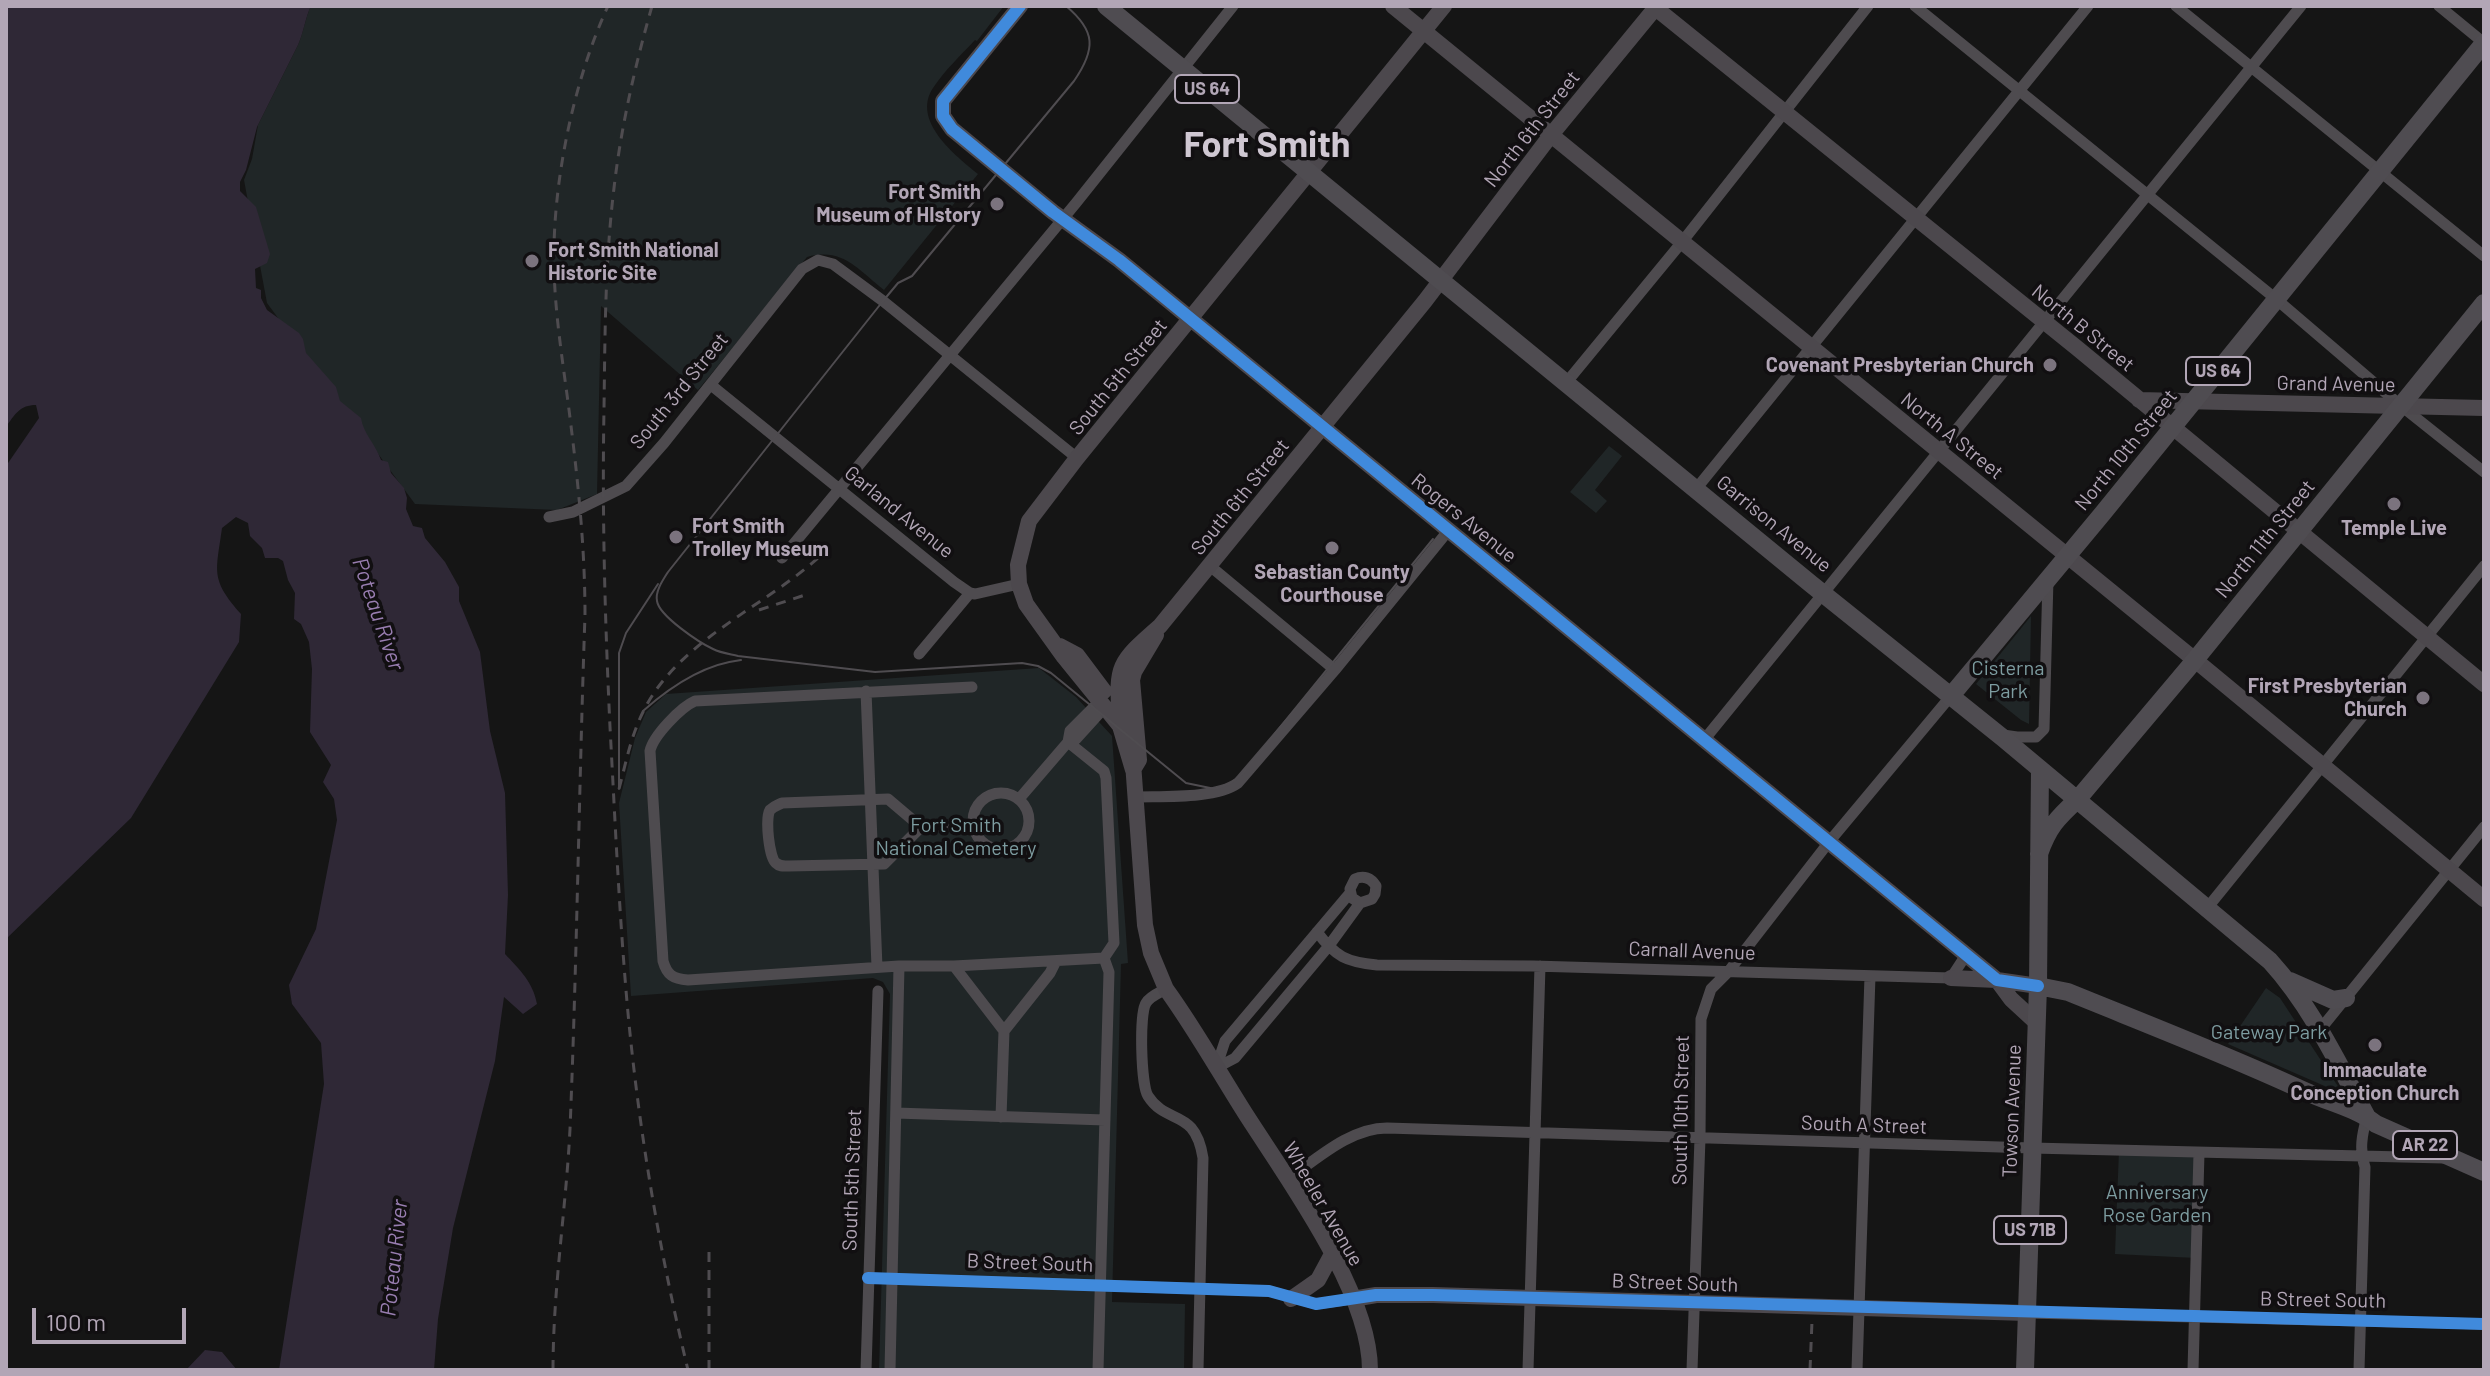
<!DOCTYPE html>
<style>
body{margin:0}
#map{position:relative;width:2490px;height:1376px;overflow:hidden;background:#151515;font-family:Barlow,sans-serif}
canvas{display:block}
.frame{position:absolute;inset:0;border:8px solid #b2a6b6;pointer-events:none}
.scale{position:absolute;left:32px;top:1308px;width:154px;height:36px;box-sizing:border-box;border:4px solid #b2a6b6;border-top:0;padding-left:10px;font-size:24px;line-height:28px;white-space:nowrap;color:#b2a6b6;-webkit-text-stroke:6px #110f11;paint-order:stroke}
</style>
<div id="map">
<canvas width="2490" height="1376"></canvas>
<div class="frame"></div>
<div class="scale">100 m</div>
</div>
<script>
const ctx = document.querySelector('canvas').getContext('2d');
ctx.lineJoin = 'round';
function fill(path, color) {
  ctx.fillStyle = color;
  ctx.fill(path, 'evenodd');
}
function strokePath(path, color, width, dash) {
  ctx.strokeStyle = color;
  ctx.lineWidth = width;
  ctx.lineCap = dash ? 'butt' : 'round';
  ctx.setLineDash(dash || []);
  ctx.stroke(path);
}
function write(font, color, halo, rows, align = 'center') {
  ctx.font = font + ' Barlow,sans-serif';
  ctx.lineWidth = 7;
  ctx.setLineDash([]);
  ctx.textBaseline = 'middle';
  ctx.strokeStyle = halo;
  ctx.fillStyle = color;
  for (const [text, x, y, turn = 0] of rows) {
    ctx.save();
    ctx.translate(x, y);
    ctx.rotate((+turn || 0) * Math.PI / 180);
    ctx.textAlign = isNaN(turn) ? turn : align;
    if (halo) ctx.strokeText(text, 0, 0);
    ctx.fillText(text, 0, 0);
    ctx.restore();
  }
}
fill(new Path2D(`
 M311,6h693l-27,35 -2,-1c-14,15 -30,30 -42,48 -22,33 23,68 45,86l-94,116c-26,-20 -41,-43 -77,-33l-109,133 -97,-84 -4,188 -40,16 -142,-6 -148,-201 -23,-123 8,-21 6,-34 40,-80c6,-13 7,-27 13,-39z
 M1609,446l13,10 -27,34 12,11 -11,12 -26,-21z
 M2031,616l-2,108 -8,-4 -45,-36z
 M1039,668l37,29 36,39 16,227 -7,1 -9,338 73,2 -1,66h-305l11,-376 -7,-12 -10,-4 -242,18 -12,-193 16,-65 11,-26 20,-18z
 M2266,988l14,10 63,96 -115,-50z
 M2119,1150l80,3 -3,105 -81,-4z`), '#202627');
fill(new Path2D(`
 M6,6h305c-6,12 -7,26 -13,39l-41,82 -11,43 -6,12v9l16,16 14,47 -3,9 -12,6 1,19 5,2v8l6,12 32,23 4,6 3,14 30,34 4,14 21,17c2,15 15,27 20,42l7,2 3,11 13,15 3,10 -1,11 7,17 9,2 3,10 20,24 14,25v14l21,51 10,79 15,62 3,102 -3,59c15,16 28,28 32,50l-14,10 -19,-17 -9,64 -42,167 -15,91 -4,51h-155l45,-286 -3,-41 -29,-39 -3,-19 27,-56 21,-109 -3,-21 -11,-17 8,-17 -21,-33 2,-63 -3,-27 -8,-18 -7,-5 1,-26 -7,-13 -5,-19 -5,-3h-13l-3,-10 -12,-12 -2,-13 -12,-6 -14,11c-6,44 -12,51 19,86l-2,28 -108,176 -125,121v-473l33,-48 -3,-13c-16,0 -21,9 -30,22z
 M205,1350l17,2 15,18h-51z`), '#2f2836');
strokePath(new Path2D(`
 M1915,6l361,293 124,106 84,67
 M2176,6l308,250
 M2439,6l45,37
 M1566,383l116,-141 186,-236
 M711,385l243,197 16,11 5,1 44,-10
 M1696,489l392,-483
 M549,517l24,-5 53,-26 38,-43 138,-174 16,-9 15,4 50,37 194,157
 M782,558l294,-355 157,-197
 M1210,566l125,104
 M919,654l51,-61
 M972,687l-277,14c-14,6 -42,35 -45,50l13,210c4,14 10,18 25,19l211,-14h55l150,-8
 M866,691l11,276
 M2003,735l14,2h19l8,-8 4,-150
 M1704,740l597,-734
 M1068,742l36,29 2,7 8,165 -10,15
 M1068,742l2,-11 30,-30
 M973 821a28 28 0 1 1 56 0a28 28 0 1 1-56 0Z
 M1135,797c28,-1 81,2 103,-14l97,-113 113,-139
 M1019,799l49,-57 8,-3 29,-32
 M921,827l-33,-28 -106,4c-4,2 -8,3 -12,7 -5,8 -1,48 6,53 4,4 8,3 13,3l95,-2 37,-37 52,-3
 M2208,907l276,-341
 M1317,932c19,25 29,30 60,33l156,1 418,12 15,-23
 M954,966l50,65
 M1166,989c-7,4 -16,7 -20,14 -7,11 -5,82 2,93 19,30 47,11 55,62l-5,212
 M2319,1031l165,-204
 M1216,1068l19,-10 93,-111 32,-44 12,-4 3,-5 1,-8c-5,-8 -12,-11 -21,-7l-5,10 2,9 8,5
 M1216,1068l9,-27 125,-148
 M896,1113l209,7
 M1001,1117l3,-86 46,-58 6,-12
 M1288,1179c29,-20 62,-51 99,-51l645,20 412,10
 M868,1278l401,13 47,13 37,-5
 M2027,1313l457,11
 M866,1370l12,-379
 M890,1370l9,-404
 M1098,1370l11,-398 -5,-14
 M1528,1370l12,-404
 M1692,1370l8,-232 1,-119 10,-30 17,-17 101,-130 121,-145
 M1857,1370l13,-394
 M2193,1370l6,-217
 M2359,1370l6,-203c-6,-17 -3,-33 2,-50`), '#4e4b4f', 11);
strokePath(new Path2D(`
 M1020,6l-77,95v15l9,13 101,83 66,48 878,720 41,6
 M1393,6l802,654 289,239
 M1653,6l424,342 407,336
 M2139,400l345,8
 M1060,646l17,9 27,36
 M1120,725c-3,-59 -6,-59 40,-99l265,-325 126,-166 106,-129
 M1133,763l12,162 6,28 15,36c29,40 53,83 79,124 42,66 125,178 125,257
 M1133,770l-13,-44 -56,-69 -38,-53 -7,-20 -1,-19 11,-44 48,-63 367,-452
 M1133,770l6,-10 -7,-80 2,-8 22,-37
 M1951,978l46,2 14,19 26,24
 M1291,1299l27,-19 14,-26
 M1353,1299l23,-4h57l594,18`), '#4c484d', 16);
strokePath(new Path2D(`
 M1106,6l705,578 192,154 267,223c41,45 68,102 97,156
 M1950,697l153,-184 381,-470
 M2039,854c9,-26 18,-36 38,-54l118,-140 289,-357
 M2290,981l43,19 13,-2
 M2038,986l30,6c81,33 162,64 241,101 22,10 49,16 67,31l108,48
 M2025,1370l13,-384 2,-217`), '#4f4c51', 18);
strokePath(new Path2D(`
 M1066,6c30,25 30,43 8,75l-162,195 -14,7 -15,18 -215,271c-5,8 -13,19 -11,29 2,15 43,42 56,48 8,4 17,5 25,7l137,16 147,-9 16,3 13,7 135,110 29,6 16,-6 12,-10 190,-234
 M643,711c28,-25 61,-47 98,-51
 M619,789v-136l7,-20 32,-49`), '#4f4c50', 2);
strokePath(new Path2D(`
 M652,6c-17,60 -31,121 -38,182 -9,74 -9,147 -10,221 -2,106 1,212 6,318 5,92 9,183 17,275 11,124 32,248 61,368
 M759,610l49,-16
 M619,789c7,-27 12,-53 24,-77 34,-70 119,-104 175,-154
 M553,1370c0,-81 13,-161 17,-241 7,-171 9,-343 15,-514 0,-72 -8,-143 -17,-213 -6,-45 -13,-90 -14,-134 -2,-83 19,-186 54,-262
 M709,1370v-121
 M1810,1370l2,-49`), '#4f4c50', 3, [10, 8]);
strokePath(new Path2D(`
 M1020,6l-77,95v15l9,13 101,83 66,48 878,720 41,6
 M868,1278l401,13 47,13 60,-9h57l1051,29`), '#408adc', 12);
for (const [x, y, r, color] of [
 [997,204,8,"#7b737e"],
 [532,261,8,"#7b737e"],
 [2050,365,8,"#7b737e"],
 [2394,504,8,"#7b737e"],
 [676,537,8,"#7b737e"],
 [1332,548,8,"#7b737e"],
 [2423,698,8,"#7b737e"],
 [2375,1045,8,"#7b737e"]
]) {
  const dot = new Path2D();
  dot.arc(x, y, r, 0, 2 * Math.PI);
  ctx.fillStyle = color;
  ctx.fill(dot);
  strokePath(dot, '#110f11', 3);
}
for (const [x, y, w] of [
 [1207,89,64],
 [2218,371,64],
 [2425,1145,64],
 [2030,1230,72]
]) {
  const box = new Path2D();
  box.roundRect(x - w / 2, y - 14, w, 28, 6);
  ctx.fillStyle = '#110f11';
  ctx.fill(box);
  strokePath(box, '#b2a6b6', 2);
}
write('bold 18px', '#b2a6b6', null, [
 ["US 64",1207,89],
 ["US 64",2218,371],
 ["AR 22",2425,1145],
 ["US 71B",2030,1230]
]);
write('20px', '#b2a6b6', '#110f11', [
 ["North 6th Street",1532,129,-52],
 ["North B Street",2083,328,39],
 ["South 5th Street",1118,377,-51],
 ["Grand Avenue",2336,384,1],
 ["South 3rd Street",679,391,-51],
 ["North A Street",1952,436,39],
 ["North 10th Street",2126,450,-51],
 ["South 6th Street",1240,497,-51],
 ["Garland Avenue",899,512,39],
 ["Rogers Avenue",1464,518,39],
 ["Garrison Avenue",1774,524,39],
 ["North 11th Street",2265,539,-51],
 ["Carnall Avenue",1692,951,2],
 ["South 10th Street",1681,1110,-89],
 ["Towson Avenue",2012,1111,-88],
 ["South A Street",1864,1125,2],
 ["South 5th Street",852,1180,-88],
 ["Wheeler Avenue",1323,1204,60],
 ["B Street South",1030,1263,2],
 ["B Street South",1675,1283,2],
 ["B Street South",2323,1300,1]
]);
write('bold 20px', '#b2a6b6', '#110f11', [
 ["Fort Smith",981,192],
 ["Museum of HIstory",981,215],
 ["Fort Smith National",548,250,"left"],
 ["Historic Site",548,273,"left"],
 ["Covenant Presbyterian Church",2034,365],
 ["Fort Smith",692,526,"left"],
 ["Trolley Museum",692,549,"left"],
 ["Temple Live",2394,528,"center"],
 ["Sebastian County",1332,572,"center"],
 ["Courthouse",1332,595,"center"],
 ["First Presbyterian",2407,686],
 ["Church",2407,709],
 ["Immaculate",2375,1070,"center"],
 ["Conception Church",2375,1093,"center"]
], 'right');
write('20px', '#7d9ca0', '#110f11', [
 ["Cisterna",2008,668],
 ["Park",2008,691],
 ["Fort Smith",956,825],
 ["National Cemetery",956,848],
 ["Gateway Park",2269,1032],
 ["Anniversary",2157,1192],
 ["Rose Garden",2157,1215]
]);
write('italic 22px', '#987db0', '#110f11', [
 ["Poteau River",378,614,71],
 ["Poteau River",394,1258,-84]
]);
write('bold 36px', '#cfc7d2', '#110f11', [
 ["Fort Smith",1267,145]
]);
</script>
